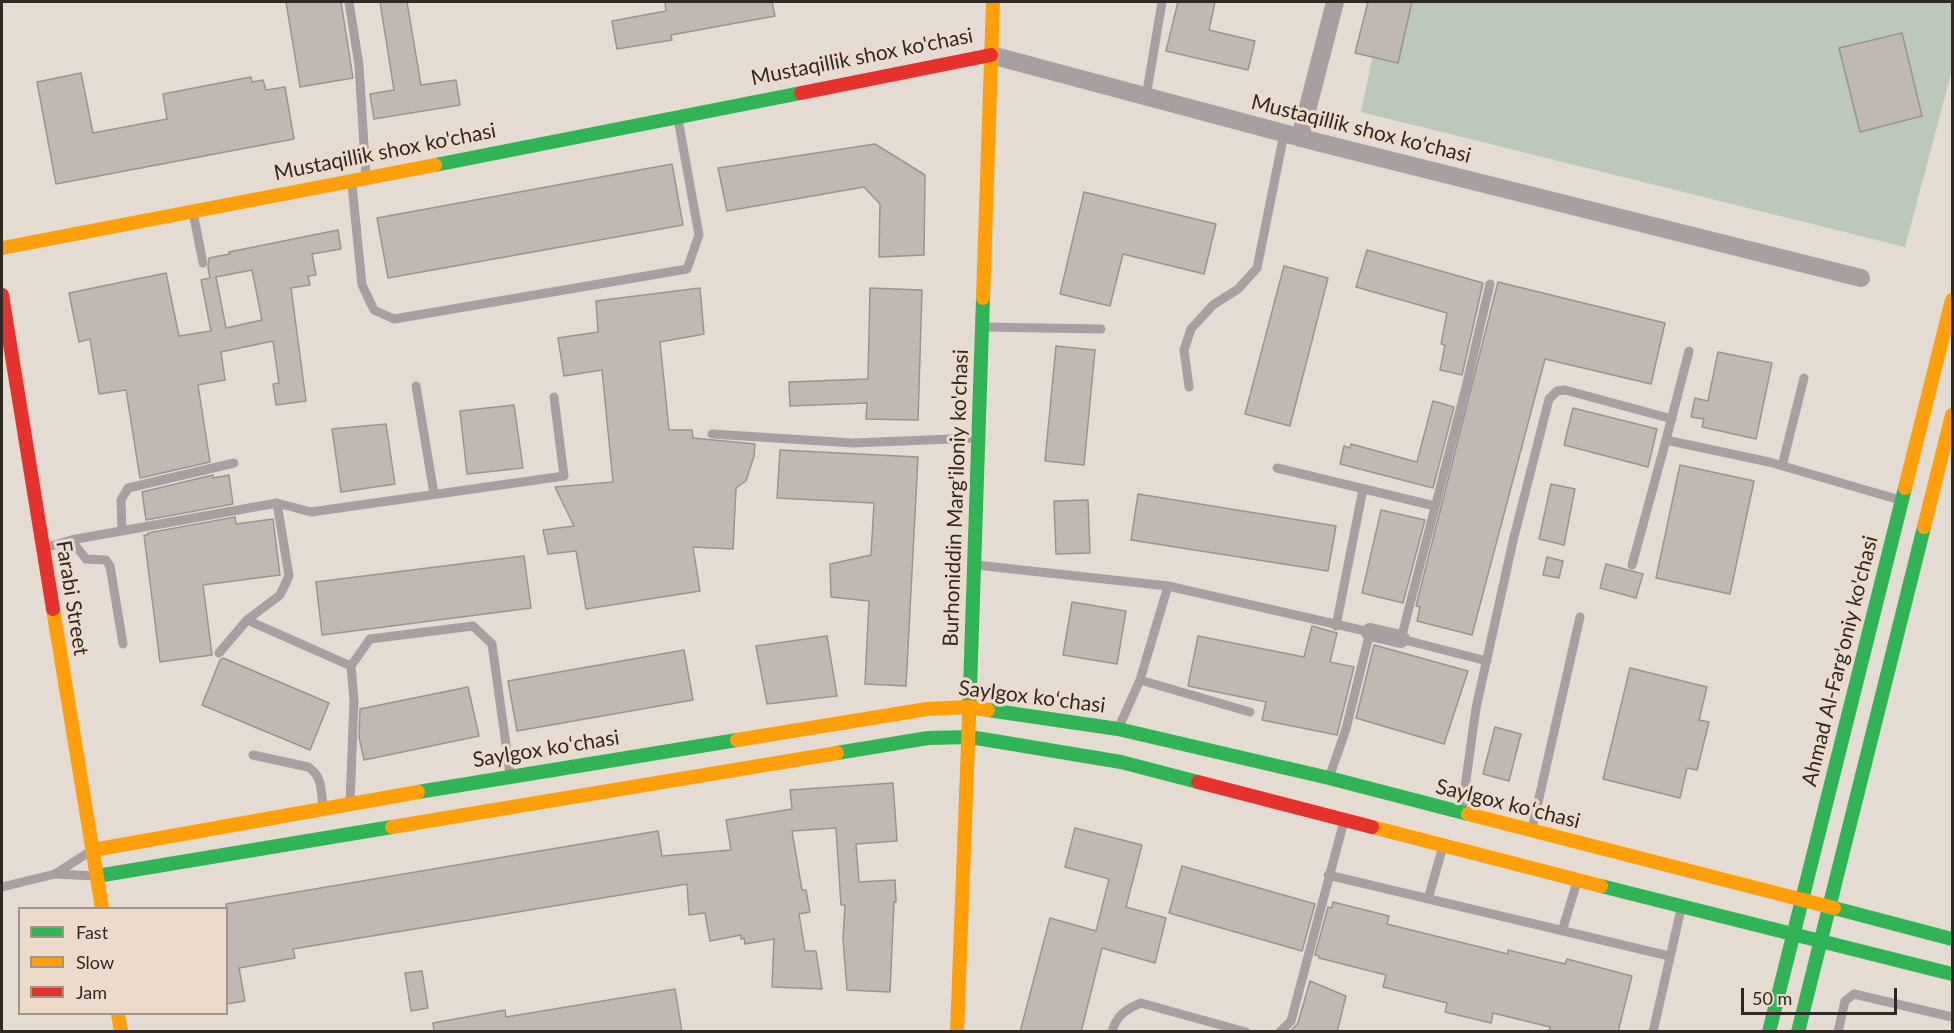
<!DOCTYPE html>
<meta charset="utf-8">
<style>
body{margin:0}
#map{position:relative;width:1954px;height:1033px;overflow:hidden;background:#e4dbd3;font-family:Lato,sans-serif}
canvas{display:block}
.frame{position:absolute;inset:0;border:3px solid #302923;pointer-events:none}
.legend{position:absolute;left:18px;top:907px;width:210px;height:108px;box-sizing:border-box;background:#ecdbcb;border:2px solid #a19488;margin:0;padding:8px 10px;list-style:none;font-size:18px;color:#302923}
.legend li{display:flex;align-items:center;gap:12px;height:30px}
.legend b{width:30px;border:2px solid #a19488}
.scale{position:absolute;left:1741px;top:988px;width:156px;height:27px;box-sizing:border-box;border:3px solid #302923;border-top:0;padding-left:8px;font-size:18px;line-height:21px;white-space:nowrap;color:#302923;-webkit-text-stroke:4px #ecdbcb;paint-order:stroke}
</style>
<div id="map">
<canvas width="1954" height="1033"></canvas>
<div class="frame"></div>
<ul class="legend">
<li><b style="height:8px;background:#30b455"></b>Fast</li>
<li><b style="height:8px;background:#ff9f0a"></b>Slow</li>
<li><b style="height:8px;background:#e5322d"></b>Jam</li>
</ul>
<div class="scale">50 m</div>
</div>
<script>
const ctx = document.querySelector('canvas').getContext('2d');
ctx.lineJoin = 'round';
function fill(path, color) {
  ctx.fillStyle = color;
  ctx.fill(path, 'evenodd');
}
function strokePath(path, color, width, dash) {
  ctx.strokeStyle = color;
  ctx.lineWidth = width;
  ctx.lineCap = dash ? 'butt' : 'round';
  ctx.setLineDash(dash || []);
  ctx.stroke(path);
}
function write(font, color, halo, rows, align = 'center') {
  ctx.font = font + ' Lato,sans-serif';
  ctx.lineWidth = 6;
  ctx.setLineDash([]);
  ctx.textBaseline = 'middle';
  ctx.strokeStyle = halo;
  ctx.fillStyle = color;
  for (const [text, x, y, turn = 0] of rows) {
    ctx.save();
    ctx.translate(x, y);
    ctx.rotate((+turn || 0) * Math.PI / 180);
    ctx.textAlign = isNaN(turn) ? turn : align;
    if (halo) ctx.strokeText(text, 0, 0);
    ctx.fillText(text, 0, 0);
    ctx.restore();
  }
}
fill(new Path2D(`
 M1384,2h568v68l-47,177 -544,-135z`), '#bcc9ba');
const building = new Path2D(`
 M286,2h55l12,76 -53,9z
 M380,2h27l14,83 35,-5 4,25 -86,14 -4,-25 24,-4z
 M665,2h107l3,14 -104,19 1,5 -55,9 -5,-28 54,-10z
 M1178,2h37l-6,28 46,11 -7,29 -82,-19z
 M1368,2h44l-14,61 -43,-10z
 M1902,33l20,83 -62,16 -21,-84z
 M81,73l12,60 74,-14 -4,-25 88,-17 1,5 11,-2 3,10 19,-3 9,52 -238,45 -19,-102z
 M875,144l50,31 -1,80 -45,2 1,-53 -16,-17 -137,24 -9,-43z
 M672,164l11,61 -295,53 -11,-60z
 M1084,192l132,32 -12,50 -81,-20 -13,52 -50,-12z
 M338,230l3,19 -29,5 4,21 -8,1 2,9 -19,3 15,113 -30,4 -3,-21 6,-1 -6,-42 -52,11 4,28 -27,5 12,77 -70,16 -14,-88 -27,4 -9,-55 -11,3 -10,-49 97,-20 13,63 32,-5 -10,-51 9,-2 -2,-10 1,-10 21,-4 -1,-2zM252,270l10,50 -36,8 -10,-51z
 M1367,250l116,33 -21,92 -22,-5 5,-25 -4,-1 6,-31 -91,-26z
 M1284,266l44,12 -38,148 -45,-12z
 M1498,282l167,41 -14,61 -106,-25 -73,276 -55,-14 3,-14 -4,-1z
 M700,288l4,46 -44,8 9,88h23l1,8 62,6 -1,12 -8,25 -10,7 -3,61 -40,-2 7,44 -114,18 -10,-58 -28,3 -5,-24 31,-4 -19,-39 58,-5 -11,-112 -38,6 -6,-38 40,-6 -2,-31z
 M870,288l52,2 -4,130 -52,-1 1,-16 -77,3 -1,-24 79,-3z
 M1056,346l39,4 -11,115 -39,-4z
 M1718,352l54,11 -16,76 -54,-12 2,-8 -13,-2 4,-19 13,3z
 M1433,401l21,6 -21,81 -93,-24 4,-18 6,2 1,-4 66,18z
 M514,405l9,63 -56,6 -7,-63z
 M1573,408l84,21 -9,38 -84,-22z
 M386,424l9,60 -54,8 -9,-63z
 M780,450l138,7 -12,229 -41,-2 4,-83 -38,-4 -1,-33 41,-9 3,-52 -97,-5z
 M1680,465l74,16 -24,113 -74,-16z
 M213,475v3l16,-3 4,29 -87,16 -4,-28z
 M1551,484l24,5 -11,56 -25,-6z
 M1138,494l198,32 -8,45 -197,-31z
 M1088,500l2,53 -34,1 -2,-53z
 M1381,510l44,10 -22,83 -41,-10z
 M235,517l1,7 37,-5 7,56 -77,10 9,70 -52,7 -16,-127h4v-2z
 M524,556l7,52 -209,27 -6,-53z
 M1547,557l16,4 -4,17 -16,-3z
 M1606,564l37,10 -7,24 -36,-10z
 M1072,602l54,9 -9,53 -54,-9z
 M1312,626l25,7 -7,29 24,5 -17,68 -75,-15 4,-18 -78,-16 10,-50 106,21z
 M827,636l10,60 -70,8 -11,-58z
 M1374,645l94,26 -24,73 -88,-26z
 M684,650l9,50 -176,31 -9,-50z
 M223,658l106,45 -19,47 -108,-45 18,-45z
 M1630,668l77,19 -8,33 10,2 -12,48 -10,-2 -7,30 -77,-19z
 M468,687l11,49 -115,24 -5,-23 1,-28z
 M1495,727l26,7 -12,47 -26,-7z
 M893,783l4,58 -41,3 3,38 36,-2 1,22h-2l-4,90 -43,-2 -4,-51 2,-34h-4l-5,-77 -44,3 10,59h4l4,22 -11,2 6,37h11l6,38 -50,-2 2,-48 -29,5 -1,-6 -3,1v-4l-31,6 -5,-28 -16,2 -2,-31 -394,65 2,9 -56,10 6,33 -19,3v-100l432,-73 4,25 69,-6 -5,-30 66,-11 -2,-19z
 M1075,828l67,17 -16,62 40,11 -11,45 -53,-15 -21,84h-61l30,-114 46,13 13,-52 -44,-12z
 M1182,866l133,38 -13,47 -133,-38z
 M1333,902l56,14 -2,8 121,30v-4l57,14 2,-5 65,17 -14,56h-69l1,-5 -57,-14 -2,10 -46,-11 2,-9 -64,-16 3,-12 -67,-17v-2l-4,-1 13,-48 4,1z
 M422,971l6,37 -17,3 -6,-38z
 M1310,981l36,15 -9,36h-47l8,-9z
 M675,989l7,43h-248l-1,-9 72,-13 1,7z`);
fill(building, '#c0b9b3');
strokePath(building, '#9b948e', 1.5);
strokePath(new Path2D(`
 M349,2l10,63 7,112
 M1146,97l16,-95
 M352,185l10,100 12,25 20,9 293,-50 12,-34 -21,-116
 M193,212l10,51
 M983,327l118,2
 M1689,351l-23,89 103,22 131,38
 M416,386l18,108
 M1189,387l-5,-37 7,-21 22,-24 25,-16 19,-21 27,-134
 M712,434l141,9 124,-5
 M1782,466l22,-88
 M1277,468l158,38
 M122,531l-1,-31 7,-12 106,-25
 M71,540l15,19 20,1 4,6 13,78
 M45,548l26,-8 206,-37 34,9 253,-36 -10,-79
 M976,565l192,21 -28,94
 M1632,565l34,-125
 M1168,586l202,46 -24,97 -17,49
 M247,620l104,46
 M1336,626l27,-137
 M219,653l28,-33 33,-25 9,-19 -12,-73
 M1487,661l-86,-22 65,-252 24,-103
 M1119,727l21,-47 110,32
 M253,755l55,12c15,9 13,25 15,41
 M350,803l4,-102 -3,-35 19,-27 103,-13 19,18 18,130
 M1462,809l14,-101 37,-167 36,-142 8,-8 8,-1 107,29
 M1532,829l48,-212
 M55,874l36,-23
 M1328,875l341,81
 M2,887l53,-13 40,2
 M1428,899l15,-53
 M1562,931l15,-49
 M1112,1032c4,-16 14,-23 29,-29l105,29
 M1280,1032l11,-11 53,-200
 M1653,1032l28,-123
 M1838,1032l7,-31 9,-7 98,23`), '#a8a0a0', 9);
strokePath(new Path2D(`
 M991,55l326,87 544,136
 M1300,138l35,-136
 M1370,632l31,7`), '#a8a0a0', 18);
strokePath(new Path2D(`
 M435,165l366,-72
 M988,710l130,19 211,49 139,36
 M969,718l14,-420
 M837,753l91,-15 42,-1 151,25 77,20
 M418,792l319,-52
 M97,876l295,-49
 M1601,886l351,88
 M1834,908l118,31
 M1769,1032l136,-544
 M1798,1032l126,-505`), '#30b455', 14);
strokePath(new Path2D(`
 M2,248l433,-83
 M983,298l10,-296
 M1905,488l47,-188
 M1924,527l28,-112
 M53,609l49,299
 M737,740l190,-31 42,-2 19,3
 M1468,814l366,94
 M392,827l445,-74
 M1372,827l229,59
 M93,850l325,-58
 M118,1014l3,18
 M957,1032l12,-314`), '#ff9f0a', 14);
strokePath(new Path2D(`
 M801,93l190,-38
 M2,295l51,314
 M1198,782l174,45`), '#e5322d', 14);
write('21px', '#302923', '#ecdbcb', [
 ["Mustaqillik shox ko'chasi",862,57,-11],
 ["Mustaqillik shox ko'chasi",1361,129,14],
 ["Mustaqillik shox ko'chasi",385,152,-11],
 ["Burhoniddin Marg'iloniy ko'chasi",956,498,-88],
 ["Farabi Street",72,598,81],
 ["Ahmad Al-Farg'oniy ko'chasi",1840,661,-76],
 ["Saylgox koʻchasi",1032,697,7],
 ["Saylgox koʻchasi",546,749,-9],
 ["Saylgox koʻchasi",1508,804,14]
]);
</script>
